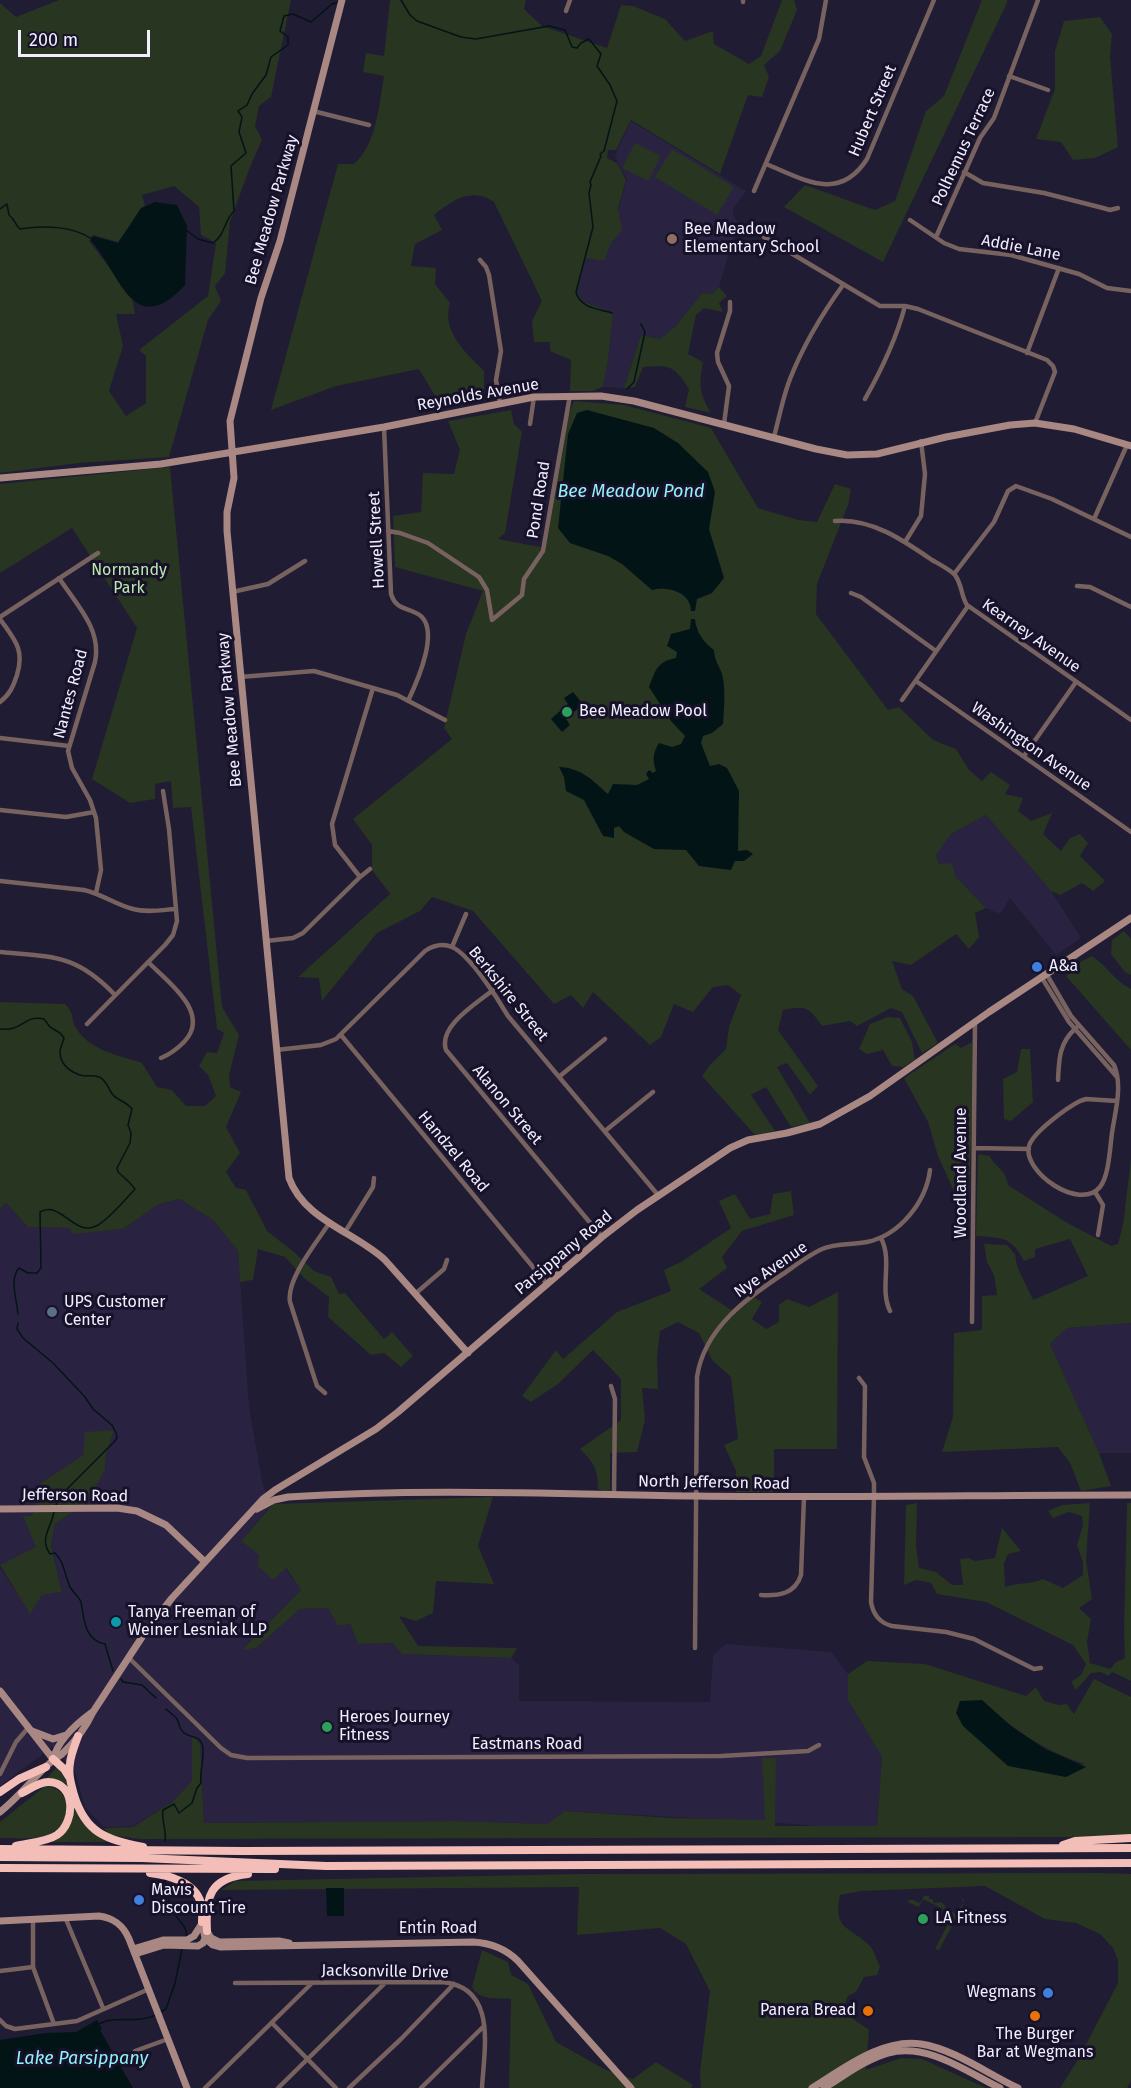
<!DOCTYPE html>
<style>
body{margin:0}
#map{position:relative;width:1131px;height:2088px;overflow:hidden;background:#201c33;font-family:"Fira Sans",sans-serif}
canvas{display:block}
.scale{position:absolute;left:18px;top:30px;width:132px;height:27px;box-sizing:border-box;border:3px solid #f1eeff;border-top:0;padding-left:8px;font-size:18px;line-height:21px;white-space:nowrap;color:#f1eeff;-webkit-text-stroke:4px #171229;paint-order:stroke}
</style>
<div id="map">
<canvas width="1131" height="2088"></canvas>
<div class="scale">200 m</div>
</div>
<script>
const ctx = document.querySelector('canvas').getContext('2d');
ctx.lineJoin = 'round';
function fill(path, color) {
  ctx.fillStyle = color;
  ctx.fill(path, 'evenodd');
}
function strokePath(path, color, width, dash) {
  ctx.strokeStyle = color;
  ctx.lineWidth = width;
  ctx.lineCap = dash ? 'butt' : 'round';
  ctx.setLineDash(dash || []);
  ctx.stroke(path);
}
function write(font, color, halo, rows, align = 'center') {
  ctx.font = font + ' "Fira Sans",sans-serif';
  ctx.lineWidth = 6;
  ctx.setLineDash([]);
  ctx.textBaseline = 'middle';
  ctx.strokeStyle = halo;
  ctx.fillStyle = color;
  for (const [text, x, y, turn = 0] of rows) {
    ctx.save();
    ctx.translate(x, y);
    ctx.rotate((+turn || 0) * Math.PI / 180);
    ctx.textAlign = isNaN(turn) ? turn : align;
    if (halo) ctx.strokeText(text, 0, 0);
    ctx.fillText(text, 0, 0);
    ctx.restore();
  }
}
fill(new Path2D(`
 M631,121l115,70 -13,18v6l5,7 -19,65 -7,7 -10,-1 -26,33 -16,13 -19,-4 -17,53 -21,-1 5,-26 5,-48 -31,-12 -5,-9 9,-35 18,4 23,-82 -7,-11 -5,-13z
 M986,815l65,76 30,47 -25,17 -46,-57 -10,16 -14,-6 -31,-32 -16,-12 -3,-10 15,-20z
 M180,1199l34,22 24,30 11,156 13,75 8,24 -29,35 18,14 14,25 12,-12 16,22 -58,59 13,-1 44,-39 29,-1 9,18 12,-2 8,20 34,-1 10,11 109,4 8,7v36l191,1 3,-47 13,-11 105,8 17,22v26l34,57 -5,69 -47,1 -63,-5 -202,-11 -18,13 -90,-3 -253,2 -4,-79 -8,-7v44l-20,21 -39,24 -29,1 -19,-20 -10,-36 -23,-24 -52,39v-219l30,46 12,-18 20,-3 -11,-46 4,-22 32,-21 18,-33 1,-15 8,-25 -31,25 -45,30 -1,21 -6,10h-8l14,31 -37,18v-356l6,-6 22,24 42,1 2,5 51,-4 36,-25z
 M1131,1323v130h-32l-49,-109 17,-16z`), '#292341');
fill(new Path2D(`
 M59,0h232l-20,97 -12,9 -4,20 7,14 -12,27 -20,55 -5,51 -10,13 6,15 -13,19 -39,137 -90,6 -79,10v-470l16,14zM174,186l25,21 2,28 15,8 -8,53 -69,54 7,6v47l-20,13 -17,-25 14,-45 -7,-32h19l-3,-17 -43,-56 4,-6 25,7 27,-37 -3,-10z
 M390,0h134l2,1 -2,8 18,17 65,22 14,-43 12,1 32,13 20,22 28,-10 1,13 35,20 12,-8 21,-56h12l3,10 -17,41 -16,14 5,12 -7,20 -14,-2 -28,79 -89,-54 -15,30h-8l-1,8 10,5 9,17 -8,29 4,21 -11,13 -7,18 -18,-3 -9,34 5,9 31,12 -5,48 -5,26 -11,4h-22l1,-31 -21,-9v-9h-16l-2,-21 10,-20 -48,-99c-23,-15 -41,-2 -60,13l8,15 -27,14 -4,22 25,2 -1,16 15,19c-9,28 16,50 34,68v24l-44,9 -21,-35 -83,17 -65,24 67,-246h16c23,-21 25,-59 30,-88l-21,-4 3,-19 18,3z
 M982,0h25v3l-124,259 -99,-55 21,-22 70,25 20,-9 31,-90 18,-15z
 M1100,17l12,17 -2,23 8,90 -23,11 -22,2 -12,-18 -25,-3 19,-50v-38l9,-30z
 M635,143l26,13 -13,25 -24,-12 -1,-3z
 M672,149l62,38 -17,28 -62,-38z
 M719,287l8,9 -8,7 4,9 -19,-4 -8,7 -8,39 15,8c-4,23 -4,31 8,51l-26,-6 4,-18c-15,-24 -19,-24 -46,-22l-8,20 -11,1 17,-53 19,4 16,-13 26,-33 10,1z
 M574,401l50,4 87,23 47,80 40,12 19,2 18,-38 16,5 -3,16 -31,79 -1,30 72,96 11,-3 34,33 23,9 13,21 13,11 9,-9 19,13 -5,9 18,4 -5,13 13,10 21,-8 -9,21 18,17 9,-13 10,-4 8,9 -8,13 25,25 -12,10 -11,-8 -22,12 -9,-4 -65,-76 -35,19 -15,21 3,9 13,-1 3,13 31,32 -11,5 4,24 -10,12 -13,-15 -45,31 -19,-4 10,28 11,7 25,47 -16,10 -20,-41 -11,-4 -34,18 -7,-5 -28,5c-13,-19 -16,-21 -39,-16l-5,20 40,56 -8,9 -23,-32 -10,4 33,56 -19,4 -25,-40 -15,8 24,36 -20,4 -53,-59 8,-11 16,-16 3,-22 12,-32 -13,-10 -15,2 -20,25 -19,-8 -13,33 -11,8 -57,-53 -10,16 -12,-13 -17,9 -81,-93 -41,-14 -12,14 -43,22 -55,68 -3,-23 -21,-1 92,-83 -18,-24v-25l-19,-26 99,-80 -8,-11 22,-94 17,-43 -88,-24 -2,-51 28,-4 2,-39 31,1 6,-24 -12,-29 63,-11 3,14 8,8 -17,101 -7,6 47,9 23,-133z
 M170,467l52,540 17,28 -10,40 1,12 11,5 -15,35 14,26 -14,19 10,16 10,2 21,41 27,21 20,19 17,6 8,17 6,-1 39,46 8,-7 21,24 -12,11 -17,-14 -13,2 -43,-38 1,-20 -25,-19 -19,-21 -27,-8 -5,31 -13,2 -2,-31 -24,-30 -34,-22 -21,5 -36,25 -51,5 -2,-6 -42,-1 -22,-24 -6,6v-207l65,2c11,11 5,14 11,24 14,23 43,27 66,35l15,24 15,3 14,16h19l11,-10 -8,-21 -9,-9 8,-14 10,1 7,-20 -7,-4 -26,-222 -18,1 -2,-27 -16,3v15l-25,4 -38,-24 45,-151 -65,-100 -72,45v-89z
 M1124,931l7,8v36l-6,-3 -14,-18 1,-14z
 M1092,956c15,10 23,25 39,33v61l-65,-74 16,-15z
 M888,1017l12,1 12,24 3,18 -12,7 -11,-1 -9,-16 -16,4 -8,-5 11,-25z
 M972,1042l1,47 -4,105 -16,-5 -15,-33 -10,-34 -24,-44 51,-34 6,4z
 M1021,1049h9l3,53 -22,19 -7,-2 -1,-40 14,-7z
 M978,1154l12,2c6,13 15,11 18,29l56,36 47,25 7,-2 5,-19 8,-67v165l-64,5 -17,16 49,109 12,33 -30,5 -11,-28 -12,-16 -116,5 11,-35 1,-84 28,-3v-34l15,-1 -3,-20 -7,-13 -3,-18 23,1 8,9 2,12 16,34 55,-24 -18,-37 -35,10v8l-11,4c-13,-25 -22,-23 -48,-25z
 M791,1191l3,24 -52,16 -20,26 5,11 -28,21 37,24 18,-16 8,5 -10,17 14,10 13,-7v-17l8,-6 22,8 29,-15 -1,157h-63v43h-38v-21l-12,-26 14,-6 -7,-62 -19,-17 -13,-27 -21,-11 -18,9 -3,26 1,32 -16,-1 3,32 -8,32 -27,1v40l-12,-4c0,-20 -4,-26 -18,-40l41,-29v-41l-28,-29 -35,34 -27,18 -9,-6 34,-46 7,9 54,-47 54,-21 -7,-21 17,-8 50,-34 -12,-27 16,-7 15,25 20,-5 3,-20z
 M114,1430l-8,25 -1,15 -18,33 -32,21 -4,22 11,46 -20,3 -12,19 -30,-49 36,-18 -13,-31h8l6,-10 1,-21 45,-30 2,-23z
 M493,1497l-15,49 16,38 -58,-3 -3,32 -17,8 -17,-5 19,30 99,2 -6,10 -109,-4 -10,-11 -34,1 -8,-20 -12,2 -10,-18 -28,1 -44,39 -14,2 59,-60 -15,-22 -13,12 -15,-14 1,-11 -18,-14 32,-37z
 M917,1503l-1,43 3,22 17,4 16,13h11l-3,-26 9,-1 6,3 20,-3 7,-30 19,23 -13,3 -4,10 1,23c13,-5 26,-2 38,-8l20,9 20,-13v-13l-6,-17 6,-20 -1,-9 -13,-4 -16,6 -5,-7 14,-6 28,-2 -4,57 6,39 -13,9 12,11 -4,23 3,21 20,6 6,-7 9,-4 -1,-28 3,-127h4v178l-19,-9 -4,4 -7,-4 -10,1 -15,17 -5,-8 10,-7 5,-11 -13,-19 -87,-43 -49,-8 -6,-11 -15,-3 -12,5 2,-80z
 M867,1661l58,3 101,32 10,-9 8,14 15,4 8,-1 7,10 20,-35 37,18v138l-45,2 -946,2 -30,-4 -6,-7 29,-1 39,-25 20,-21v-45l8,8 4,79 253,-2 90,3 18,-13 106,7 94,2 -3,-62h14l-1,68h102l5,-69 -34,-57v-26zM982,1700c29,29 64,52 103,64l-77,2z
 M57,1767c14,15 13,36 24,53 6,10 18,15 27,21l-1,1h-57l10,-6 10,-39 -24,-18z
 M44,1787c25,-3 30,32 12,44 -14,10 -39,7 -56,7v-16z
 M1100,1873l31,1v207l-4,7h-67l19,-30 39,-75v-23l-5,-12 -13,-14 -24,-11 -31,-4 -60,-33 -124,5 -21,4c-7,35 8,30 29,50 5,5 8,15 11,22l-3,8 -13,2 -8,15 -8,4 -6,15 27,19 -3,40 35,-12 21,1 64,29h-285l-1,-16 10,-81 -24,-47 -26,-16 -83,7 2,-48 -358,3 14,-9 344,-7z
 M924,1896h5v3h3l2,4 8,-1 5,7 9,5 7,-11 -1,-5 -4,-1h3l3,3 -1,5 -24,45 -4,-1 18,-35 -30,-15 -4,8 -11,-5v-2h5l7,3z
 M482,1950l26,12 3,13 17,9 28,58 50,28 27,9 23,-17 37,23 -2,3h-182l2,-89c-15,-1 -31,2 -39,-12z`), '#273521');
fill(new Path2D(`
 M155,202l22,3 10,21 -2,59c-53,57 -65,-13 -94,-44l2,-5 25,7 23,-35z
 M587,410l67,18 24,15 30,29 7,20 -6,37 15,49 -12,15 -15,6 -2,12h-4c0,-19 -24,-25 -39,-21l-30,-26 -14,-8 -38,-13 -12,-15 10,-94 9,-21z
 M691,619h4c1,13 9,24 19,31 0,10 5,15 8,24 4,15 2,34 1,50l-11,9 -9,3 -2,7 9,23 9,-2 8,4 12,23 -1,60 9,-1 6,4 -9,7h-9l-4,9 -32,-4 -13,-16 -32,-1 -30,-17 -5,-6 -5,2v10l-11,-2 -19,-36 -18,-9 -2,-14 -5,-10c23,1 33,13 49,27l5,-10 24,1 12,-6 -3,-5 3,-4 4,3 3,-2c-4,-12 -3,-18 3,-28l13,4 9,-3 4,-8 -14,-15 -22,-34c7,-18 8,-25 27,-29l1,-6 -10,-6 4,-12 19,-5z
 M573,692l10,12 -17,15 4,6 -8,7 -11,-13 17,-15 -4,-6z
 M982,1700l29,26 34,23 41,18 -20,10 -58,-11 -45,-40 -7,-13 4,-12z
 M326,1888h18v28h-17z
 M97,2020l5,9 -2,1 33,58h-133v-48l46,-7 30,-1z`), '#031416');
strokePath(new Path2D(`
 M401,0l9,15 7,6 44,16 15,2 73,-13 16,4 7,17 5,1 4,-5 8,-4 12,15 -4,12 13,19 7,16 -13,50 -4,3 1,2 -11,26 1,3 -2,8 4,34 -17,65c4,16 22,17 36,21
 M0,209l7,-5 2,11c6,4 6,10 11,14 23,-4 53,-3 72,10
 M186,230l12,9 15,4c12,-8 11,-22 21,-32l-3,-45 15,-13 -7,-21 3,-15 -4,-6 9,-6 5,-11 14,-19 5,-18 17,-12v-8l-8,-6 4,-15 9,-2 18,8 21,-18 7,-2
 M627,389l7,-7 11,-50 -4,-8
 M0,1029c23,3 24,-15 44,-10l6,8 10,6 4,5c-1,4 -4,10 -4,14 0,13 12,22 25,24 5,0 9,-1 14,1 8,3 9,12 14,18 6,6 14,7 19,14l-4,16 3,8 -1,10 -13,25 1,4 11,10 6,7c-8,9 -29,33 -39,37 -22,11 -35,-26 -56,-14l1,56 -4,5h-9l-9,-5c-10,11 -2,32 -1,46
 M18,1323l-1,6 6,9 30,25 32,34 8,12 19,16 4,8 1,5 -3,4 -56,56 -2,7
 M54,1512c-3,16 -15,27 -4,42l5,-1c9,8 10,23 15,34 3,5 9,10 11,15 3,16 3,38 24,42l8,27
 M121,1679l2,3 19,3 14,13
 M165,1841c2,-11 -4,-20 -2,-31l11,-6 5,9 13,-10 5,-15 4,-5c-2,-11 5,-30 1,-39 -3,-9 -13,-6 -19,-12 -5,-4 -3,-8 -6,-13 -3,-4 -8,-7 -11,-10
 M165,1880c2,9 3,22 7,30 5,10 14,14 15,26
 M160,2012l6,-3 9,-26 7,-34
 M99,2024c15,-9 39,0 57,-9`), '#031416', 1.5);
strokePath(new Path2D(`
 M743,0v2
 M566,11l4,-11
 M1009,76l39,14
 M313,111l56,14
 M766,164c37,15 73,39 101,-5l67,-159
 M964,172l19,11 61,10 59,15 7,2 8,-2
 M754,191l65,-152 7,-39
 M910,220l34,23 15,6 52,6 68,19 28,14 24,3
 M764,237l116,69h25l13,3 129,51 6,6 2,6 -20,51
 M936,237l44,-99 14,-20 44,-118
 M480,260l6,7 3,8 12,76 -5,29 4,23
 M1027,353l32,-85
 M865,399c17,-30 31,-59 40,-93
 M530,424l4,-27
 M724,424l5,-38 -11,-24 -1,-9 13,-42v-9
 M384,427l7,167c5,15 13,13 25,19 27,12 1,69 -8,88
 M774,437c5,-19 9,-40 16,-58 13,-33 32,-65 53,-94
 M1094,519l33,-74
 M835,521c36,-3 68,19 97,39 7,4 17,9 23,15 7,9 6,21 12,30l164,115
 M388,531l12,2 28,10 51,34 8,13 5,30 30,-25 2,-16 19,-28 1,-6 26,-150
 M905,542l16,-26 4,-42 -4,-33
 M954,574l40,-52 14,-31 8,-5 36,13 79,38
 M59,578c17,26 43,51 36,84l-27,89 4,17 18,32 6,18 5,52 -5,23
 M1077,586l13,1 41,20
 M232,592l36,-8 37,-23
 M851,593l10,4 75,54
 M0,617l98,-64
 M0,619c14,20 25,30 17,56 -4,12 -7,19 -17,27
 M240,677l74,-6 83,24 48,25
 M916,681l215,151
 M902,700l66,-94
 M0,738l69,8
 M1024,756l52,-74
 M0,810l66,7 28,-5
 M360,877l-25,-32 -3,-21 41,-136
 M0,881l84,9c18,4 32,15 49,19 14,4 28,1 42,0
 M266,941l27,-3 10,-5 57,-56 10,-8
 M452,947l14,-33
 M0,952c53,5 76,2 115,43
 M148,962c19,19 64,51 36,80 -7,7 -13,12 -23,16
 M1047,975l24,41 43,49c9,21 1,47 -2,68 -2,14 -3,43 -12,54 -21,25 -78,-16 -71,-41 4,-14 39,-39 51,-45l6,-2 31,2
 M1042,978l27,44 48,55
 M493,990c-17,14 -55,36 -47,60l156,187
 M87,1024l78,-79 8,-10 4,-14 -8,-92 -6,-38
 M341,1035l206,249
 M276,1050l45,-5 15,-6 89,-88c9,-6 17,-8 27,-4 18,8 46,52 56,69l150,179
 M560,1076l45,-37
 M1058,1080c1,-21 1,-37 18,-52
 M605,1131l48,-39
 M974,1148l55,1
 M1095,1192l8,13 -5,30
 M345,1232l28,-45 1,-9
 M881,1238c12,23 -2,50 9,73
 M415,1294l29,-25 3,-9
 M972,1322l3,-299
 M859,1378l6,8 -1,71 10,26v14l-3,105c2,12 9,21 21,24l54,6 28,7 60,30 7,-1
 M611,1386l4,13 -1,96
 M325,1393l-8,-7 -27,-84c-4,-23 27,-60 40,-80
 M761,1595c18,1 34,-1 40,-20l3,-78
 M695,1648l2,-271c7,-49 51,-80 89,-105 11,-8 23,-17 36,-23 14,-6 30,-4 45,-7 33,-7 59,-40 63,-72
 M129,1658l92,90 10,7 16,3 474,-2 87,-5 11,-6
 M0,1774l16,-32 12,-14
 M65,1917l38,91
 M33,1919v48l21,57
 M0,1971l33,-4
 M235,1983l207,-1c56,5 42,67 40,106
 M0,2020l6,6 9,3 62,-8 72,-32
 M272,2023l64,65
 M135,2051l33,-12
 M205,2088l106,-104
 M278,2088l107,-105
 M349,2088l52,-49 53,-55
 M421,2088l63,-62`), '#77625f', 4.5);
strokePath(new Path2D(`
 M342,0l-62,241 -19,57 -31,123 4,57 -7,34v19l62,647c15,42 66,54 96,82l83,93
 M0,478l161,-14 223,-37 150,-30 67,-1 33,5 182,48 31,6 30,-1 69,-17 64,-12 25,-2 39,6 57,17
 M0,1509l117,-1 20,3 29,14 38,36
 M257,1509l17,-9 14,-3c135,-9 272,-3 408,-1 145,2 290,-1 435,-1
 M0,1691l53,68
 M32,1731l21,8 13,-4
 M53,1759c5,-18 23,-35 38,-46
 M0,1812c19,-15 33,-34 51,-50 3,-4 8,-5 11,-8 13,-12 24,-27 31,-42l51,-78 28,-36 91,-99 12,-9 101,-61 22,-17 204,-175 35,-27 93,-62 18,-8 39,-7 33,-9 50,-28 119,-84 142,-94
 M0,1921l99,-5c15,2 24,9 30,23l58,149
 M202,1922l3,16 8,7 7,2 253,-5c18,1 32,6 45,19l113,127
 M207,1931l4,7 8,4 60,-1 10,2
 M133,1949l30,-9h24l7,-4 7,-11
 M135,1954l29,-9 34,1 5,-3 3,-7
 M812,2088c31,-19 70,-50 109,-44 33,5 67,30 97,44
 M824,2088c20,-12 42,-29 64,-35 39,-11 79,19 112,35`), '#a98783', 7);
strokePath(new Path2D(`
 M78,1736c-3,9 -7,18 -8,27 -2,11 1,21 4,32 12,39 32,44 69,52
 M53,1759l11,10 5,8
 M0,1792l19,-13 27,-12
 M1063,1845l12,-4 56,-3
 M16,1846c13,-3 30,-4 41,-11 19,-13 19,-53 -9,-53 -9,0 -18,7 -26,11
 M0,1849l242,2 889,-3
 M0,1857l142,1 184,8 805,-3
 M0,1868l275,1
 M150,1873c18,2 45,9 51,30 2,6 1,13 1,19
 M207,1931c-2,-35 3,-53 41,-57`), '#f3beb8', 8);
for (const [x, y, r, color] of [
 [672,239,6,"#8d6e63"],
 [567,712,6,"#2e9e5b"],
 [1037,967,6,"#3f7fe0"],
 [52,1312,6,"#5c6f8a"],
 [116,1622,6,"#0f9aa8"],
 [327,1727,6,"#2e9e5b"],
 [139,1900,6,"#3f7fe0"],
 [923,1919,6,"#2e9e5b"],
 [1048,1993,6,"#3f7fe0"],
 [868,2011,6,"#e8710a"],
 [1035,2016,6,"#e8710a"]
]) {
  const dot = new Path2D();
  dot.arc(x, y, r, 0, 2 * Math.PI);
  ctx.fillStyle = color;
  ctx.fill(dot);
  strokePath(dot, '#171229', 2);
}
write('16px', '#f1eeff', '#171229', [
 ["Hubert Street",873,111,-67],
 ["Polhemus Terrace",964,147,-65],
 ["Bee Meadow Parkway",272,210,-74],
 ["Addie Lane",1021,248,11],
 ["Reynolds Avenue",478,395,-10],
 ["Pond Road",539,500,-81],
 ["Howell Street",377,540,-93],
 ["Kearney Avenue",1031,636,35],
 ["Nantes Road",71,694,-75],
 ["Bee Meadow Parkway",230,710,-95],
 ["Washington Avenue",1031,747,35],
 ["Berkshire Street",508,994,51],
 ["Alanon Street",507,1105,50],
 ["Handzel Road",453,1152,50],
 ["Woodland Avenue",962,1173,-90],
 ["Parsippany Road",564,1253,-40],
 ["Nye Avenue",771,1270,-35],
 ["North Jefferson Road",714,1483,1],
 ["Jefferson Road",75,1496,1],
 ["Eastmans Road",527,1745],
 ["Entin Road",438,1929],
 ["Jacksonville Drive",385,1972,1]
]);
write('16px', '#f1eeff', '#171229', [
 ["Bee Meadow",684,230],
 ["Elementary School",684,248],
 ["Bee Meadow Pool",579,712],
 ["A&a",1049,967],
 ["UPS Customer",64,1303],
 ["Center",64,1321],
 ["Tanya Freeman of",128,1613],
 ["Weiner Lesniak LLP",128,1631],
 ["Heroes Journey",339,1718],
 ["Fitness",339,1736],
 ["Mavis",151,1891],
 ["Discount Tire",151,1909],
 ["LA Fitness",935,1919],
 ["Wegmans",1036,1993,"right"],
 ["Panera Bread",856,2011,"right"],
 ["The Burger",1035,2035,"center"],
 ["Bar at Wegmans",1035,2053,"center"]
], 'left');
write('16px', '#bde8ad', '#171229', [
 ["Normandy",129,571],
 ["Park",129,589]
]);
write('italic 18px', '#91f0f9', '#171229', [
 ["Bee Meadow Pond",631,492],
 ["Lake Parsippany",82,2059]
]);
</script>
